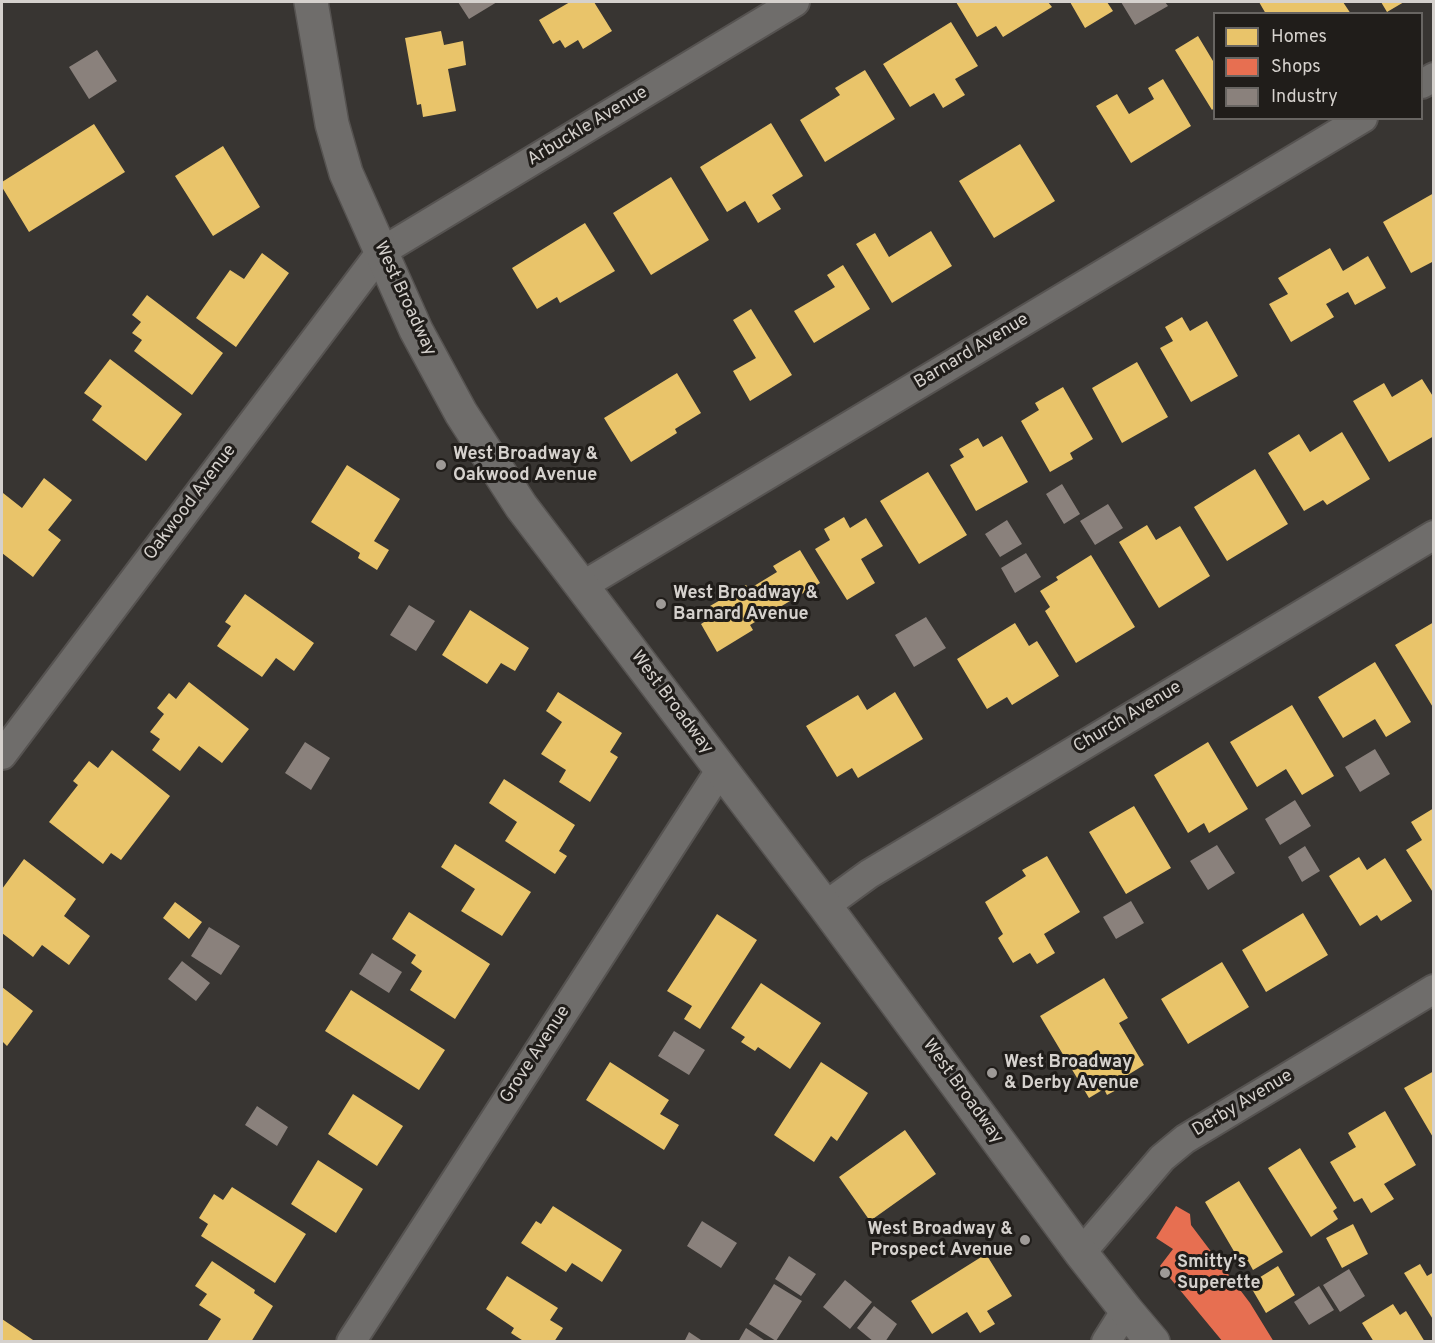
<!DOCTYPE html>
<style>
body{margin:0}
#map{position:relative;width:1435px;height:1343px;overflow:hidden;background:#383532;font-family:Overpass,sans-serif}
canvas{display:block}
.frame{position:absolute;inset:0;border:3px solid #d5d1cd;pointer-events:none}
.legend{position:absolute;left:1213px;top:12px;width:210px;height:108px;box-sizing:border-box;background:#201d1a;border:2px solid #686562;margin:0;padding:8px 10px;list-style:none;font-size:18px;color:#d5d1cd}
.legend li{display:flex;align-items:center;gap:12px;height:30px}
.legend b{width:30px;border:2px solid #686562}
</style>
<div id="map">
<canvas width="1435" height="1343"></canvas>
<div class="frame"></div>
<ul class="legend">
<li><b style="height:16px;background:#e9c46a"></b>Homes</li>
<li><b style="height:16px;background:#e76f51"></b>Shops</li>
<li><b style="height:16px;background:#8a817c"></b>Industry</li>
</ul>
</div>
<script>
const ctx = document.querySelector('canvas').getContext('2d');
ctx.lineJoin = 'round';
function fill(path, color) {
  ctx.fillStyle = color;
  ctx.fill(path, 'evenodd');
}
function strokePath(path, color, width, dash) {
  ctx.strokeStyle = color;
  ctx.lineWidth = width;
  ctx.lineCap = dash ? 'butt' : 'round';
  ctx.setLineDash(dash || []);
  ctx.stroke(path);
}
function write(font, color, halo, rows, align = 'center') {
  ctx.font = font + ' Overpass,sans-serif';
  ctx.lineWidth = 6;
  ctx.setLineDash([]);
  ctx.textBaseline = 'middle';
  ctx.strokeStyle = halo;
  ctx.fillStyle = color;
  for (const [text, x, y, turn = 0] of rows) {
    ctx.save();
    ctx.translate(x, y);
    ctx.rotate((+turn || 0) * Math.PI / 180);
    ctx.textAlign = isNaN(turn) ? turn : align;
    if (halo) ctx.strokeText(text, 0, 0);
    ctx.fillText(text, 0, 0);
    ctx.restore();
  }
}
fill(new Path2D(`
 M570,2h24l18,29 -29,18 -5,-9 -13,8 -5,-8 -7,4 -14,-24z
 M956,2h92l4,5 -49,30 -7,-11 -19,11z
 M1070,2h37l6,9 -28,17z
 M1259,2h84l8,12h-85z
 M1381,2h23l-17,10z
 M951,22l27,44 -23,13 10,16 -22,13 -9,-15 -24,14 -27,-43z
 M441,31l3,14 19,-4 3,24 -18,4 8,42 -33,6 -2,-13 -4,1 -12,-67z
 M1198,36l15,25 1,-1v48l-2,2 -37,-60z
 M865,70l30,49 -70,43 -25,-42 40,-25 -5,-7z
 M1163,79l28,47 -60,37 -35,-57 21,-12 12,20 25,-15 -6,-11z
 M771,123l32,53 -31,19 9,14 -23,14 -13,-22 -18,11 -27,-45z
 M94,124l31,48 -96,60 -27,-45v-5z
 M1020,144l35,57 -61,37 -35,-57z
 M223,146l37,61 -47,29 -38,-60z
 M671,177l38,63 -58,35 -38,-62z
 M1434,193v68l-23,12 -28,-51z
 M585,223l30,48 -55,32 -3,-6 -20,12 -25,-41z
 M931,231l21,35 -60,37 -36,-59 19,-11 14,24z
 M1330,248l13,23 25,-15 18,32 -31,17 -7,-13 -22,12 8,13 -43,25 -22,-38 19,-10 -10,-16z
 M262,253l27,20 -53,74 -40,-29 34,-48 14,9z
 M843,265l27,44 -56,34 -20,-32 41,-24 -8,-12z
 M147,295l76,58 -31,42 -58,-44 8,-11 -10,-7 9,-11 -9,-7z
 M751,309l41,66 -42,26 -17,-30 23,-13 -23,-38z
 M1182,317l8,14 17,-10 31,55 -47,26 -31,-54 13,-7 -8,-14z
 M110,359l72,55 -36,47 -54,-41 10,-14 -18,-13z
 M1137,362l31,55 -46,26 -30,-55z
 M677,373l24,40 -26,16 2,4 -46,29 -27,-44z
 M1422,379l12,19v38l-45,26 -36,-61 31,-18 8,14z
 M1063,387l30,52 -23,14 3,6 -23,13 -29,-51 18,-11 -4,-7z
 M1342,432l28,47 -43,26 -4,-5 -19,11 -36,-58 31,-19 11,18z
 M1002,436l26,46 -52,29 -26,-46 14,-8 -5,-8 19,-11 5,9z
 M347,465l53,34 -26,42 15,9 -12,20 -19,-12 2,-5 -49,-31z
 M1255,469l33,55 -61,37 -33,-54z
 M928,472l39,63 -48,29 -39,-63z
 M44,478l28,22 -24,30 13,10 -28,37 -31,-24v-58l1,-2 19,15z
 M844,517l6,11 16,-10 17,28 -22,13 14,24 -28,17 -32,-51 15,-9 -6,-11z
 M1147,525l9,15 24,-14 30,50 -51,32 -40,-66z
 M800,550l20,33 -70,42 3,5 -36,22 -16,-28 14,-9 -5,-9 36,-21 3,4 28,-17 -4,-6z
 M1091,555l44,72 -59,36 -31,-52 5,-4 -10,-16 18,-11 -2,-3z
 M245,594l69,49 -20,28 -18,-13 -14,19 -45,-31 14,-20 -6,-4z
 M470,610l59,38 -14,23 -14,-8 -14,21 -45,-29z
 M1434,622v87l-39,-64z
 M1015,623l14,23 8,-5 22,35 -47,29 -5,-8 -20,12 -30,-50z
 M1375,662l36,60 -25,15 -11,-18 -32,19 -25,-41z
 M189,682l60,47 -27,34 -23,-17 -19,25 -28,-21 8,-11 -10,-7 14,-18 -7,-6 12,-15 7,6z
 M558,692l64,41 -12,19 8,5 -28,45 -31,-20 7,-12 -25,-16 21,-32 -16,-11z
 M895,692l28,47 -65,39 -6,-10 -15,9 -31,-51 52,-31 9,15z
 M1292,705l42,71 -32,19 -16,-26 -29,18 -27,-45z
 M1208,742l40,67 -39,24 -5,-10 -16,10 -34,-58z
 M112,750l58,46 -49,64 -10,-7 -8,11 -54,-42 29,-37 -5,-4 16,-20 9,7z
 M504,779l71,46 -16,26 8,5 -12,18 -50,-33 12,-19 -28,-19z
 M1134,806l37,62 -45,26 -37,-62z
 M1434,808v86l-28,-44 16,-10 -11,-18z
 M455,844l76,48 -29,44 -41,-25 14,-22 -34,-22z
 M1047,856l33,56 -36,22 11,19 -18,11 -7,-11 -17,10 -15,-25 5,-4 -18,-32 41,-26 -4,-6z
 M1359,857l8,13 18,-12 27,43 -31,20 -4,-6 -17,11 -31,-50z
 M24,859l52,40 -12,17 26,20 -21,29 -27,-20 -9,12 -31,-24v-44z
 M175,902l27,20 -13,17 -26,-21z
 M409,912l81,52 -35,55 -45,-29 12,-19 -11,-8 5,-8 -24,-16z
 M1303,913l25,42 -62,37 -24,-42z
 M717,914l40,26 -57,89 -16,-10 8,-13 -25,-15z
 M1222,962l27,45 -61,37 -27,-45z
 M1104,978l24,40 -9,5 25,42 -26,16 4,6 -15,8 -3,-6 -15,9 -49,-82z
 M761,983l60,40 -31,46 -32,-22 -3,4 -14,-9 4,-5 -14,-9z
 M2,987l31,24 -26,35 -5,-5z
 M351,990l94,60 -26,40 -94,-59z
 M610,1062l59,38 -9,14 19,11 -15,25 -78,-50z
 M821,1062l47,31 -31,48 -6,-5 -17,26 -40,-27z
 M1434,1071v68l-30,-51z
 M353,1094l50,32 -26,40 -49,-32z
 M1385,1111l31,54 -32,19 10,15 -23,14 -9,-15 -8,4 -24,-40 26,-15 -8,-14z
 M905,1130l31,44 -66,47 -31,-44z
 M1300,1148l37,60 -4,3 5,8 -27,18 -43,-69z
 M318,1160l45,29 -27,44 -45,-29z
 M1239,1181l44,71 -30,18 -5,-9 -6,4 -37,-63z
 M232,1187l74,47 -31,49 -74,-47 7,-12 -9,-6 15,-24 9,6z
 M553,1206l69,44 -20,32 -30,-19 -6,9 -45,-29 15,-22 5,3z
 M1353,1224l15,30 -26,14 -16,-30z
 M986,1254l26,42 -25,15 8,13 -15,9 -13,-21 -35,22 -21,-33z
 M212,1261l43,29 -1,3 19,13 -22,36 -44,-1 14,-22 -22,-14 8,-11 -12,-8z
 M1420,1264l7,12 7,-4v49l-30,-48z
 M1278,1266l17,29 -29,18 -17,-29z
 M507,1276l51,32 -8,12 13,8 -9,14h-29l-14,-9 3,-5 -28,-19z
 M1393,1304l7,11 6,-4 19,31h-51l-12,-19z
 M2,1319l34,23h-34z`), '#e9c46a');
fill(new Path2D(`
 M1176,1206l14,8 1,11 59,78 24,39h-51l-63,-76 13,-17 -17,-11z`), '#e76f51');
fill(new Path2D(`
 M458,2h39l-28,17z
 M1121,2h44l3,4 -33,19z
 M97,50l20,31 -28,18 -20,-32z
 M1062,484l18,30 -16,10 -18,-30z
 M1108,504l15,24 -28,17 -15,-24z
 M1007,520l15,24 -22,13 -15,-23z
 M1026,553l15,24 -26,16 -14,-25z
 M409,605l26,16 -19,30 -26,-16z
 M926,617l20,31 -32,19 -19,-32z
 M305,742l25,16 -19,32 -26,-17z
 M1375,749l15,25 -30,18 -15,-25z
 M1295,800l16,26 -31,19 -15,-26z
 M1217,845l18,28 -27,17 -18,-29z
 M1305,846l15,25 -18,11 -14,-25z
 M1131,901l13,22 -28,16 -13,-22z
 M209,927l31,19 -19,29 -30,-19z
 M372,953l30,19 -13,21 -30,-19z
 M182,961l28,22 -14,18 -28,-22z
 M674,1031l31,19 -16,25 -31,-19z
 M257,1106l31,21 -11,19 -32,-21z
 M702,1221l35,22 -16,25 -34,-22z
 M789,1256l27,18 -15,22 -26,-17z
 M1349,1269l16,27 -25,16 -17,-27z
 M845,1280l27,22 -22,27 -27,-22z
 M774,1284l28,17 -26,40 -27,-17z
 M1319,1286l15,24 -25,15 -15,-23z
 M874,1306l23,18 -12,18h-11l-17,-14z
 M746,1328l21,14h-29z
 M689,1332l15,10h-20z`), '#8a817c');
const minor = new Path2D(`
 M1422,84l12,-7
 M582,586l781,-468
 M2,755l379,-503 414,-250
 M825,906l44,-32 565,-339
 M1081,1253l81,-95 23,-19 249,-150
 M351,1342l370,-573
 M1106,1342l20,-32`);
const secondary = new Path2D(`
 M311,2l21,122 14,49 70,157 45,83 60,93 304,400 256,347 45,57 27,32`);
strokePath(minor, '#565351', 32);
strokePath(secondary, '#565351', 36);
strokePath(minor, '#6f6d6b', 28);
strokePath(secondary, '#6f6d6b', 33);
for (const [x, y, r, color] of [
 [441,465,6,"#9e9a97"],
 [661,604,6,"#9e9a97"],
 [992,1073,6,"#9e9a97"],
 [1025,1240,6,"#9e9a97"],
 [1165,1273,6,"#9e9a97"]
]) {
  const dot = new Path2D();
  dot.arc(x, y, r, 0, 2 * Math.PI);
  ctx.fillStyle = color;
  ctx.fill(dot);
  strokePath(dot, '#201d1a', 2);
}
write('18px', '#d5d1cd', '#201d1a', [
 ["Arbuckle Avenue",588,127,-31],
 ["West Broadway",404,299,65],
 ["Barnard Avenue",972,352,-31],
 ["Oakwood Avenue",191,503,-53],
 ["West Broadway",671,703,53],
 ["Church Avenue",1128,718,-31],
 ["Grove Avenue",536,1055,-57],
 ["West Broadway",962,1092,54],
 ["Derby Avenue",1243,1104,-31]
]);
write('bold 18px', '#d5d1cd', '#201d1a', [
 ["West Broadway &",453,455],
 ["Oakwood Avenue",453,476],
 ["West Broadway &",673,594],
 ["Barnard Avenue",673,615],
 ["West Broadway",1004,1063],
 ["& Derby Avenue",1004,1084],
 ["West Broadway &",1013,1230,"right"],
 ["Prospect Avenue",1013,1251,"right"],
 ["Smitty's",1177,1263],
 ["Superette",1177,1284]
], 'left');
</script>
